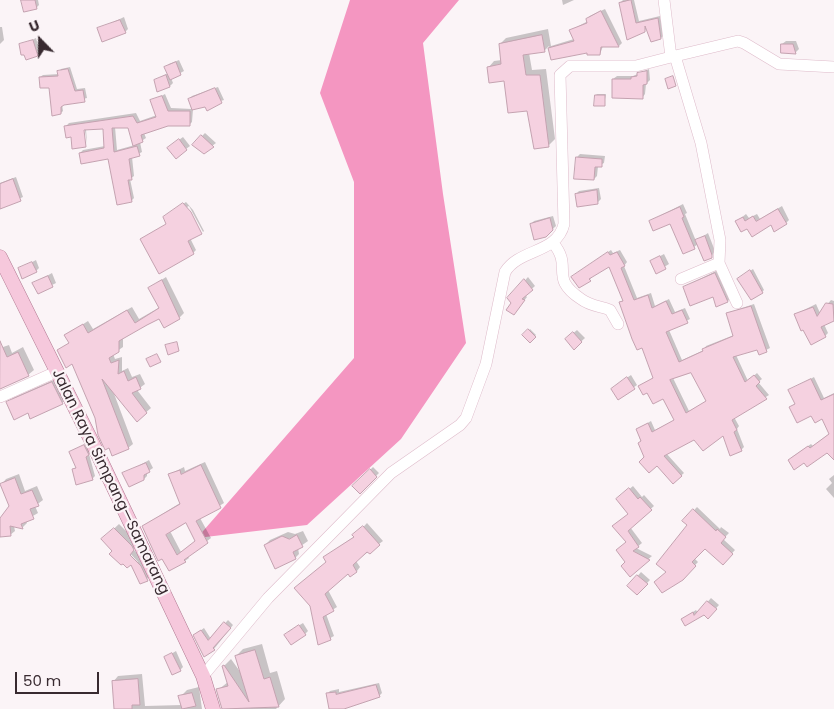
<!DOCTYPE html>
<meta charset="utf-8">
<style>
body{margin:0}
#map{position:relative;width:834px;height:709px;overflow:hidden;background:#fbf4f7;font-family:Poppins,sans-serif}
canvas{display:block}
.north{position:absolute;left:15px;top:15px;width:50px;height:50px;-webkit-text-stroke:4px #fbf4f7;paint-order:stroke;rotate:338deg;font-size:14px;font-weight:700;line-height:20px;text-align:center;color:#382a30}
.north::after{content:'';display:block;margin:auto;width:18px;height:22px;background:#382a30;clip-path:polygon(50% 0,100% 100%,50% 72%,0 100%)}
.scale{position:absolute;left:15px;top:672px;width:84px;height:22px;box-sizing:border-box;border:2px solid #382a30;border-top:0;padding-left:6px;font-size:15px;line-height:18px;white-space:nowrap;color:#382a30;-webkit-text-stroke:4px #fbf4f7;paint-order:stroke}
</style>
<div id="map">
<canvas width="834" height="709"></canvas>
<div class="north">U</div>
<div class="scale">50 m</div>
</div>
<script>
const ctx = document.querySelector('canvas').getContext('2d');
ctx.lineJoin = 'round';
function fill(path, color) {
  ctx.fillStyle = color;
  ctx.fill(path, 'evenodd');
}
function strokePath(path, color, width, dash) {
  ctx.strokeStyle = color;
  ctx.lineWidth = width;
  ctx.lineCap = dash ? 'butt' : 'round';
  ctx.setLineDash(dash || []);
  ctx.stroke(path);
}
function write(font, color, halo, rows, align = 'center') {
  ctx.font = font + ' Poppins,sans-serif';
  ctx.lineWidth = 4.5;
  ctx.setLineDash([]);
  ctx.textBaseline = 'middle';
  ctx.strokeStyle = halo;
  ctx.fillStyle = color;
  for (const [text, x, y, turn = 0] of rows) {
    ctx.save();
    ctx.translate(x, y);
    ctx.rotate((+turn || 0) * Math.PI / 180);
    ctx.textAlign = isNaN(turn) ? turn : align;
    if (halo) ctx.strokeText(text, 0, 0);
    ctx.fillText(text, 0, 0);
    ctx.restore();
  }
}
fill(new Path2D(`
 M350,0h109l-36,43 20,151 23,149 -65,96 -94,86 -110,13 157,-180v-176l-34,-89z`), '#f496c1');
fill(new Path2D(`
 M23,0h15l1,5 -3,3z
 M562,0h12l-11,5z
 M623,0h11l5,21 21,-5 4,19 -3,3 -13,-10 -20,11 -8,-36z
 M605,9l17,34 -3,3h-16l-3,8 -12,-3 -36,7 -3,-12 -4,4 -16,3 3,17 14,-1 9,70 -6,6 -21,-35 -23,-31 -17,-11 6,-7 8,-1 -2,-16 6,-6 42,-9 3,17 23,-7 -3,-9 17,-9 -1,-2 3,-3z
 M124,17l4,12 -3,3 -26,-3z
 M0,27h2l2,13 -4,4z
 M36,38l4,14 -3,3 -16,-10z
 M786,41h10l3,8 -3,3h-14v-8z
 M179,60l5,11 -13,7 2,5 -3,3 -15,-5 13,-8 -2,-6 3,-3z
 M70,67l7,22 8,-1 2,10 -25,6 1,7 -2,2 -11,-26 -10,-10 3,-2 16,-1 2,-5z
 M649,69l1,11 -4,4 -1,10 -3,4 -29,-19 4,-3h16z
 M218,87l6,13 -31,9 -1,13 -3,3h-22l-23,8 2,5 -6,4 2,10 -10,5 2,19 -4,3 4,19 -3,3 -22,-43 -29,-5 3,-3 22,-4 -1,-18 -18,1 1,15 -3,-20h-2l3,22 -19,-20 3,-3 67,-10 4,8 17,-6 -5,-14 13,-7 6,14 21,1 -2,-10 2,-3zM129,126l6,19 -18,5 -2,-23z
 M597,94h9l-2,11 -8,-10z
 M205,133l11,10 -12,9 -10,-8z
 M183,137l7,9 -4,3 -14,-4z
 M580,154l25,2 -1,7 -6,3 -1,10 -3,3 -17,-22z
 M16,177l7,20 -23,10v-24z
 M599,188l2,11 -3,3 -22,-8 3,-3z
 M186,202l7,8 11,21 -1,1 -14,-26 -2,1 14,27 -11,4 6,12 -3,3 -26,-30v-8z
 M683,204l4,9 -2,1 11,27 12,-8 7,18 -4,6 -13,-13 -4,3 -23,-25 -21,-1z
 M782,206l7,14 -3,3 -39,4 -11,-5 10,-8 3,4 8,-4 3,5z
 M553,216l3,10 -11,10 -14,-12 3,-3z
 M611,250l2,3 7,-3 7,12 -3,4 13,32 14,-5 4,13 14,-7 6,13 10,-4 5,11 -21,11 13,30 22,-10 2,-4 28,-11 -7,-22 27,-9 16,44 -10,5 -2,-5 -22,7 12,26 9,-8 5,6 -4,3 11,13 -35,22 5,9 -2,3 7,18 -3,3 -18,-16 -29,4 -28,15 18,20 -10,9 -16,-18 -13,-7 -8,-28 14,-8 4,9 20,-10 -11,-23 -24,-11 14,-9 -12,-31 -21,-44 3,-3 -14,-33 -18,10 -2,4 -14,-6zM692,371l15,30 -18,10 -16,-33z
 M664,254l5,10 -13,8 -5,-11z
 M36,260l3,8 -3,3 -17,-2z
 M753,269l11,21 -2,2 -21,-15z
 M718,270l13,28 -3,3 -11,4 -3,-10 -30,-8z
 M52,273l4,10 -18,9 -4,-9z
 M166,277l18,36 -5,5h-19l-37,19v10l-10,7 2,5 7,-2v14l6,-3 4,9 8,-3 5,10 -8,6 14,18 -14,12 -24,-29 20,53 -5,4 -32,-30 -23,-56 -15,-11 12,-9 -4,-7 22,-14 5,8 39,-22 7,12 21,-12 -11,-19z
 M528,277l7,9 -10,9 2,2 -10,13 -8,-12z
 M831,300l3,1v19l-10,4 4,9 -3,3 -29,-22 20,-10 4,9z
 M530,329l6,6 -6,6 -6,-6z
 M577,330l8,8 -11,10 -4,-12z
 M9,345l3,8 11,-6 11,23 -6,5 -28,13v-40z
 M631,375l6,10 -18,13 -4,-12z
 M814,377l10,21 10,-5v66l-7,-7 -23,9 -12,-4 19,-13 2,2 17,-13 -7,-16 -33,-10 6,-4 -6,-13z
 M58,378l9,20 -5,5 -34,9 -20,-9 5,-5z
 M87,443l4,8 -2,3 6,22 -3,3 -19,-9 4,-4 -7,-14z
 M149,460l4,8 -6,4v4l-3,3 -20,-5z
 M205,462l19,41 -24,15 11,20 -23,18 1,2 -4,3 -15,9 -27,-44 37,-23 -10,-29 14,-7 1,4zM186,522l11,19 -16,11 -11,-21z
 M373,467l6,6 -19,19 -6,-6z
 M19,474l6,17 12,-5 6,14 -8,6 3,7 -12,7 1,3 -4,4 -9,-1 1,5 -5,4 -10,1v-16l11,-13 -9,-23 4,-5z
 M834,475v23l-8,-9 6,-6 -3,-4z
 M633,486l9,11 2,-2 10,11 -24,21 12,16 -6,5 16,8 -22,19 -3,-13 3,-49 -9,-17z
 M697,507l23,22 1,-2 8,6 -6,6 12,11 -12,13 -18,-16 -11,11 4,4 -16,17 -14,-7 20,-47 -4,-4z
 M367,523l16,18 -27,20 4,6 -3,4 -6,4 -3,-3 -20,18 9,17 -11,7 8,22 -15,8 10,-90 26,-18z
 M119,524l17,17 2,4 -5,4 13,13 6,13 -11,8 -9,-21 -18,-11 -11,-12zM126,549l12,13h-3l-11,-11z
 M303,531l5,10 -10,7 1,6 -5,5 -29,-14 5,-5 18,-8 7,2z
 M641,572l9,8 -13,13 -8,-7z
 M711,598l8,7 -11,12 -4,-3 -22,5 14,-9 2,3z
 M228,620l5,5 -19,24 -17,-16 7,-5 7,11z
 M303,623l5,8 -3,3 -17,-2z
 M262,644l8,29 7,-2 8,28 -9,10h-53l-5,-19 10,-8 -5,-15 8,-8 10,14 -5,-17 7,-7z
 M176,651l7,16 -3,3 -14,-13z
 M142,674l3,32 37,-1 -2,-8 7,-7 12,-3 3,22h-87l-2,-27 5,-6z
 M379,683l3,10 -3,3 -49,13 -3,-15 3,-3 9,-2v3z`), '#0003');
const building = new Path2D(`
 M21,0h14l2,9 -13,3z
 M631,0l5,23 22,-5 3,21 -10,3 -6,-16v6l-18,8 -8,-37z
 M601,11l18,36h-18l-1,8h-13v-2l-36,7 -3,-12 26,-7 -5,-11 18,-7 -1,-4z
 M120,20l6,13 -24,9 -5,-14z
 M542,35l3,17 -22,3 3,20h14l9,72 -15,2 -7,-38 -19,2 -4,-32 -15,2 -2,-16 14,-3 -2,-20z
 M33,40l5,16 -12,4 -2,-5h-3l-2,-11z
 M781,44h12l3,10 -15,-1z
 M176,62l5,13 -11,5 -6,-13z
 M68,69l7,22 8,-1 2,12 -21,3 -3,2v7l-9,2 -3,-28h-9l-1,-11 19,-1 -1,-5z
 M647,71v13l-4,1v14l-31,-1v-19h19v-2l6,-1v-3z
 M166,75l4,12 -13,5 -3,-12z
 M673,76l3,10 -8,3 -3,-10z
 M215,88l7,15 -15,8 -2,-4 -13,3 -4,-11z
 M595,95h10v11h-11z
 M162,96l6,15h22v15h-22l-27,9 2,7 -10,4 -5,-18h-16l2,24 23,-6 3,10 -11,3 3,21h-4l4,22 -15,3 -9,-46 -27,5 -2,-11 25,-5 -1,-19 -19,1 2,17 -14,2 -1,-12 -5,1 -2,-12 69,-10 4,7 19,-6 -6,-17z
 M201,135l13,12 -10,7 -12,-9z
 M179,139l8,11 -11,9 -9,-11z
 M576,157l26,2v8h-7l-1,13 -20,-1z
 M13,179l8,22 -21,8v-25z
 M597,190l1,14 -21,3 -2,-13z
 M183,203l8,9 11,22 -14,7 6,13 -35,20 -19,-35 26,-15 -3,-7z
 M680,207l4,10 -2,1 13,31 -12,5 -13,-30 -17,7 -4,-10z
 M778,209l9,15 -13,8 -3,-7 -19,12 -5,-8 -6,3 -6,-11 8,-4 2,4 8,-5 3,5z
 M550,218l3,12 -7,7 -12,3 -4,-16z
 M705,236l7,19v3l-8,3 -9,-21z
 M608,252l2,3 7,-3 8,14 -4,2 13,32 14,-5 4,13 14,-7 6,13 10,-4 6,13 -22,9 13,30 24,-11 -1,-2 31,-13 -7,-23 25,-7 16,46 -8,3 -2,-5 -24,7 12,25 9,-7 6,7 -4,4 11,13 -35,21 5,10 -3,2 8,19 -12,5 -7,-20 -20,15 -9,-11 -30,16 18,20 -9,8 -16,-18 -8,7 -10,-11 5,-5 -6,-14 3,-2 -5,-12 12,-6 4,9 22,-12 -11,-21 -10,5 -6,-11 -4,2 -5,-9 15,-8 -11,-30 -5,2 -5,-11 -13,-37 4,-1 -14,-34 -20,12 2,2 -12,7 -8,-11zM691,373l15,28 -20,12 -16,-33z
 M660,256l6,13 -10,5 -6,-13z
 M32,262l5,10 -15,7 -4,-11z
 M750,270l13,23 -12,7 -14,-21z
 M715,273l13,29 -12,5 -3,-10 -23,9 -7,-19z
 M48,276l5,11 -15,7 -6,-11z
 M524,279l9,11 -11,9 3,1 -11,15 -8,-5 5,-7 -4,-5z
 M162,280l18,39 -16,9 -5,-9 -12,6 -28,16v11l-10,6 2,5 8,-3 -1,14 6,-3 4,10 8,-4 5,12 -9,4 15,20 -10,9 -35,-43 27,70 -17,7 -3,-8 -4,2 -7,-15 -3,-17 -23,-54 -6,4 -9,-18 12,-7 -5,-8 19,-11 5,9 39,-23 8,13 24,-15 -11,-20z
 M826,303l7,1 1,17 -13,6 5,10 -15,8 -8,-15 -2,1 -7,-17 19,-7 4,9z
 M528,329l8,8 -6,6 -8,-8z
 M573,332l9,10 -8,8 -9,-11z
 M0,341l7,16 11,-5 11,24 -29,13z
 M177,342l2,9 -11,4 -3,-10z
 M157,354l4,8 -11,5 -4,-8z
 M627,377l8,12 -17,11 -7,-11z
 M811,379l10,21 13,-6v66l-7,-7 -20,14 -3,-4 -10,7 -6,-10 20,-14 2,2 19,-14 -7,-15 -7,4 -4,-7 -14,7 -8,-16 6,-3 -7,-14z
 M52,382l11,22 -33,15 -2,-6 -14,7 -8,-18z
 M84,445l5,10 -3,2 7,23 -17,5 -4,-16 4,-1 -7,-16z
 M146,463l4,9 -6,3v5l-15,7 -7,-14z
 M201,465l20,43 -25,13 12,22 -24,17 2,2 -17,9 -7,-12 -4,2 -16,-35 38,-22 -12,-30 12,-4 1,4zM186,523l9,18 -18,14 -11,-20z
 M370,469l7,8 -17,17 -8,-8z
 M15,478l6,16 11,-4 7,16 -9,3 4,10 -13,5 2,5 -13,-3 1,10 -11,1v-19l9,-12 -9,-22z
 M629,488l9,11 2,-2 12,13 -24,21 11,16 -6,4 17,9 -20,17 -9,-11 4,-4 -9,-12 10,-8 -14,-16 16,-12 -12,-15z
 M693,509l23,22 1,-2 9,8 -5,6 12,11 -10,11 -18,-16 -13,13 4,4 -13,14 -21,13 -8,-11 12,-10 -10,-8 31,-39 -5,-4z
 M363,526l17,19 -10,9 -3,-2 -14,13 4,7 -7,5 -2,-3 -23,20 9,17 -11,6 8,23 -13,5 -8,-39 -16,-18 32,-26 -3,-5 31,-20 -2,-2z
 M114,528l18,18 2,4 -4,5 11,11 7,15 -8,3 -9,-19 -4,3 -4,-4 -2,1 -12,-11 3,-3 -11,-12z
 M297,535l6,12 -10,5 3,7 -21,10 -11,-24 18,-9 7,3z
 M637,575l11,9 -11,11 -10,-9z
 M707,601l10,8 -9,10 -4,-4 -19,11 -4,-7 12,-7 1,3z
 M224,622l7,6 -18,20 2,2 -11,7 -11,-22 8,-5 7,10z
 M299,625l7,10 -15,10 -7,-10z
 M255,650l9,29 6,-2 9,30 -57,2 -6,-20 12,-3 -6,-20 2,-1 25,37 -14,-46z
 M172,653l9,18 -9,4 -8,-18z
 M138,679l2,26h-8v4h-18l-2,-28z
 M376,685l4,12 -36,12h-15l-3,-16 10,-1v2z
 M192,693l4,13 -14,3 -4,-13z`);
fill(building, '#f5d1e0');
strokePath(building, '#c4a2b0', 1);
const minor = new Path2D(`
 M675,56l26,87 19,97 -1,23 -38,16
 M671,57l67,-16 6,2 35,21 55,3
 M553,243c21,25 -5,34 28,56 9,7 19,7 29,11l8,14
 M719,263l18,40
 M0,397l56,-25
 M203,676l65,-78 123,-125 69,-48 6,-7 20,-54 19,-92c15,-24 52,-18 59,-48l-4,-149 10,-9h66l35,-9 -7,-57`);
const major = new Path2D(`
 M0,257l93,187 110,232 10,33`);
strokePath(minor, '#debbca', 12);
strokePath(major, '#b07991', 15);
strokePath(minor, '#fff', 11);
strokePath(major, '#f6c8dc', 14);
write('15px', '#382a30', '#fbf4f7', [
 ["Jalan Raya Simpang—Samarang",110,482,64]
]);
</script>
